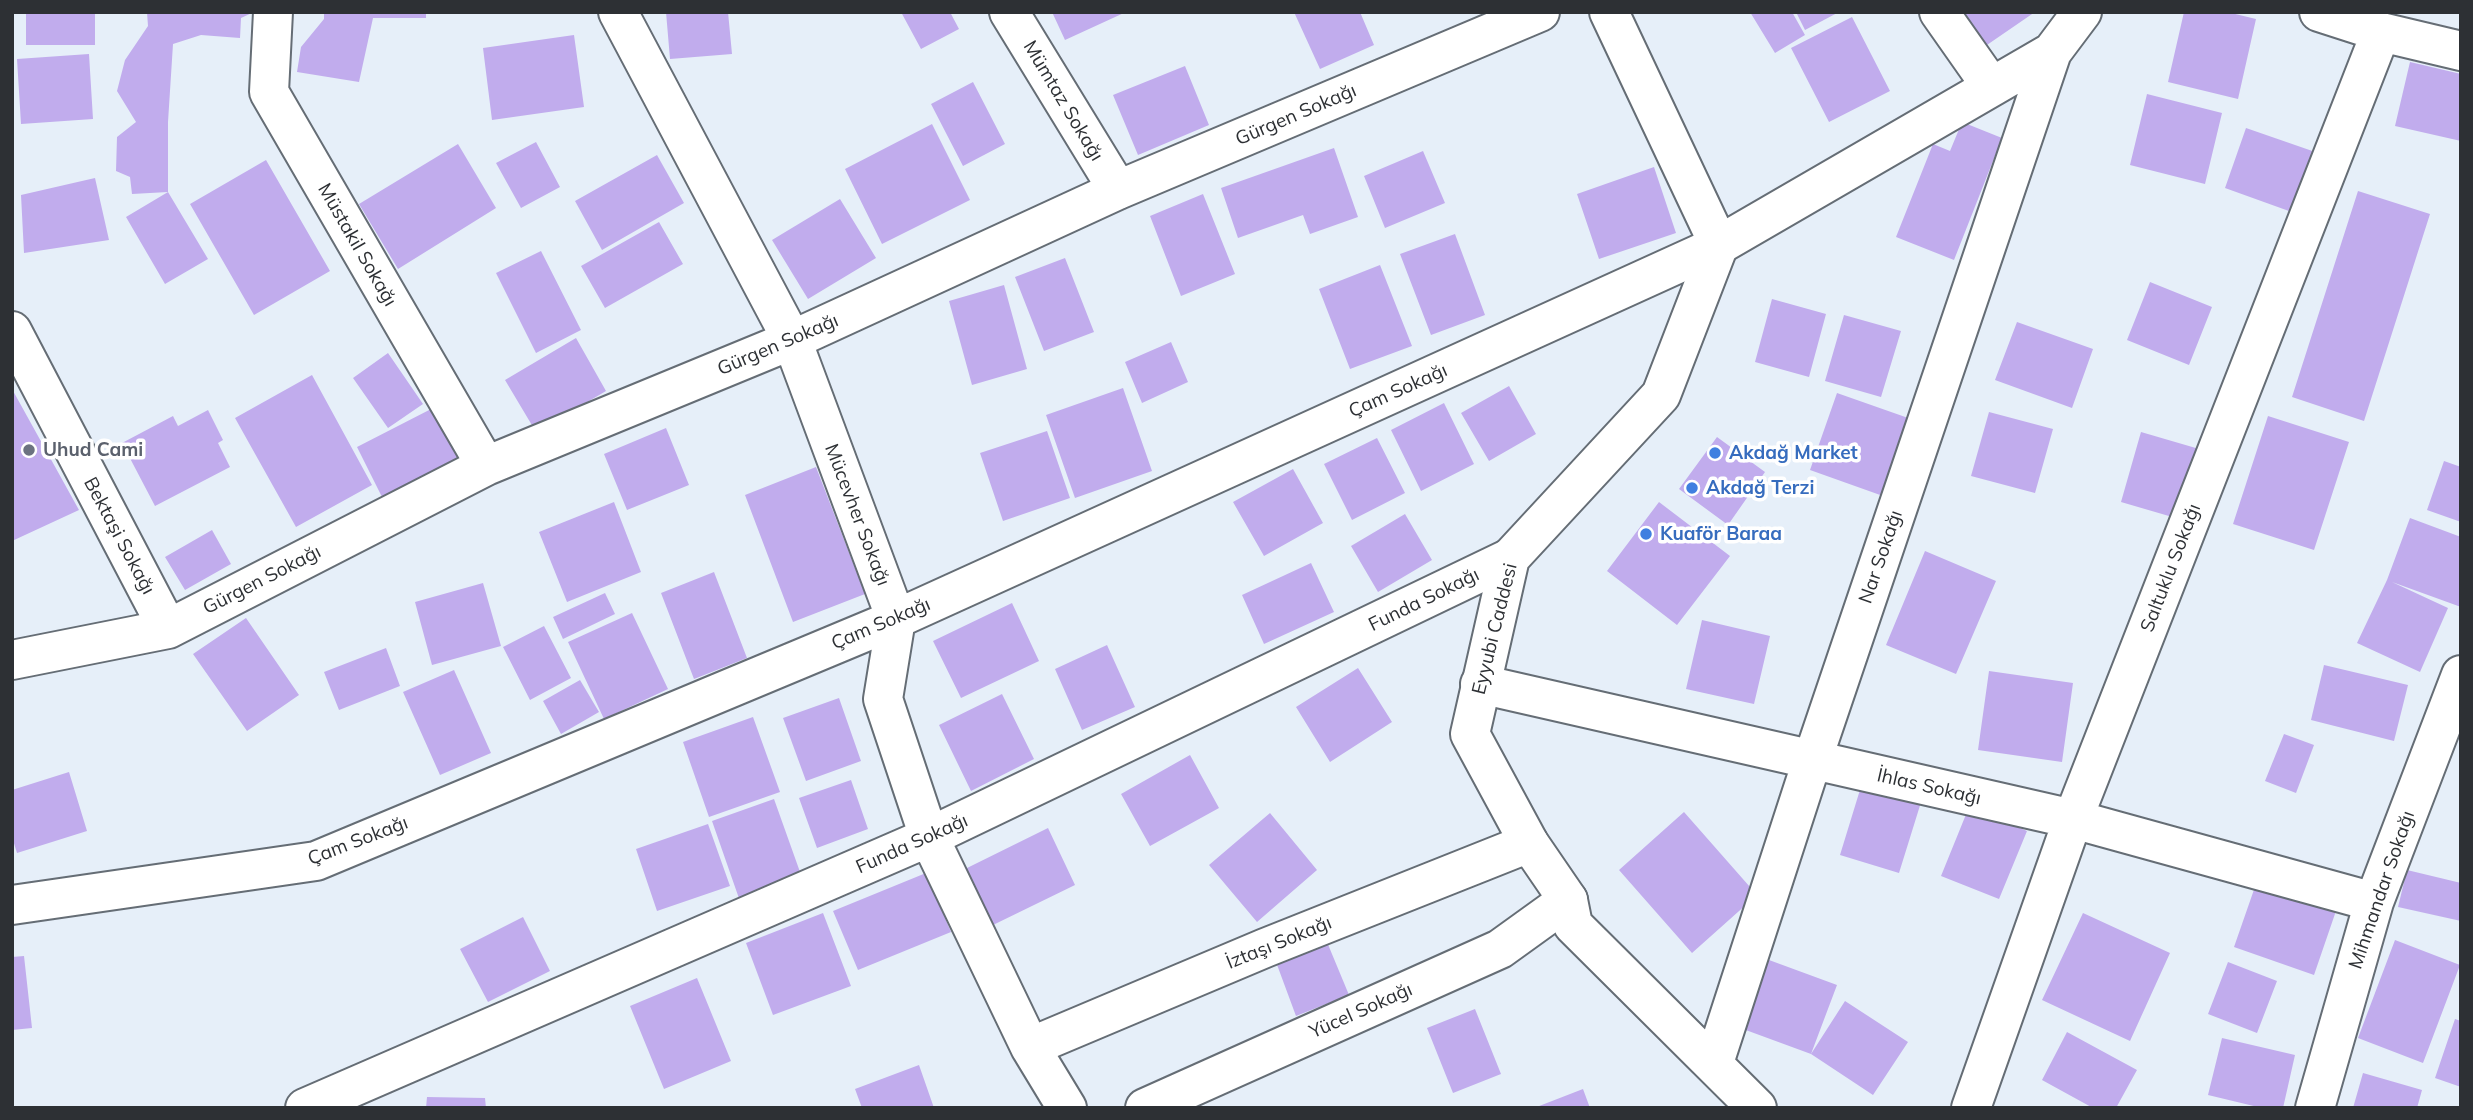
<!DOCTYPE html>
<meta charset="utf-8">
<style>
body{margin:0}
#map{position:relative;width:2473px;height:1120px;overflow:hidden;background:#e6eff9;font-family:Mulish,sans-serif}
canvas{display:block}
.frame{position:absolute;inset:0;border:14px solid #2d3034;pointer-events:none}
</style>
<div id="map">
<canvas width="2473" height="1120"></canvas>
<div class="frame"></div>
</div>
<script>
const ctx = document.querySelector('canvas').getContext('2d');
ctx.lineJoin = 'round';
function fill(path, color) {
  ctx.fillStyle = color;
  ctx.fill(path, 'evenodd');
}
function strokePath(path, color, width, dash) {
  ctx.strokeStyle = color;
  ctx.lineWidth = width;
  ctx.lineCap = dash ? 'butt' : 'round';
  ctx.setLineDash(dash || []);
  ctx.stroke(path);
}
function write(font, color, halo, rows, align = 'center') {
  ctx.font = font + ' Mulish,sans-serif';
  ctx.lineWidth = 7;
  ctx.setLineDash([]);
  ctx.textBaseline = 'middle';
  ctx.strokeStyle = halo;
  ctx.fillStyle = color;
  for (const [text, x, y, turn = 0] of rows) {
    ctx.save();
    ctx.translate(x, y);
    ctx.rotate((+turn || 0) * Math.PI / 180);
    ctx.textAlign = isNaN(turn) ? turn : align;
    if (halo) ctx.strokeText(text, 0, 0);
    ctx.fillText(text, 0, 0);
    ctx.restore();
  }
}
fill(new Path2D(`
 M26,12h69v33h-69z
 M147,12h107l-13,6 -1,20 -39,-3 -28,9 -5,78v70l40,67 -43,25 -39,-67 42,-25 -36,2 -2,-17 -14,-6 1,-34 19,-15 -19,-31 8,-31 23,-34z
 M324,12h102v6h-53l-14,64 -62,-10 4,-25 23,-28z
 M666,12h62l4,42 -62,5z
 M901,12h49l9,17 -38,20z
 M1052,12h74l-61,28z
 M1294,12h66l14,33 -54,24z
 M1750,12h42l13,23 -30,18z
 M1796,12h43l-34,18z
 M1961,12h74l-51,35z
 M2184,12h43l29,7 -18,80 -70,-17z
 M1852,17l38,74 -61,31 -38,-74z
 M574,35l10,72 -92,13 -9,-72z
 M89,54l4,65 -72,5 -4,-65z
 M2410,62l51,12v67l-66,-15z
 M1185,66l24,59 -71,30 -25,-60z
 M973,82l32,62 -42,22 -32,-62z
 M2147,94l75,19 -17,71 -75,-19z
 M1962,122l40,16 -48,122 -58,-23 37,-93 17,7z
 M932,124l38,76 -88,44 -37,-75z
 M2246,128l75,26 -21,61 -75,-27z
 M536,142l24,45 -39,21 -25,-45z
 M458,144l38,64 -98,61 -39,-65z
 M1334,148l24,69 -48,17 -7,-19 -65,23 -17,-50z
 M1423,151l22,52 -60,25 -21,-52z
 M657,155l27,48 -82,47 -27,-49z
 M266,160l64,111 -76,44 -64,-111z
 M1654,167l22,66 -77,26 -22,-65z
 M95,178l14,62 -85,13 -3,-58z
 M2358,191l72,23 -66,207 -72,-24z
 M1203,194l32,80 -54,22 -31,-80z
 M840,199l36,59 -68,41 -36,-59z
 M659,222l24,42 -78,44 -24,-42z
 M1455,234l30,81 -54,20 -31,-81z
 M541,251l40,79 -45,23 -40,-80z
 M1065,258l29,74 -50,19 -29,-74z
 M1380,265l32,81 -62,23 -31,-80z
 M2150,282l62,25 -23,58 -62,-25z
 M1004,285l23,84 -55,16 -23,-84z
 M1772,299l54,15 -17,63 -54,-15z
 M1844,315l57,16 -20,66 -56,-16z
 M2017,322l76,27 -21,59 -77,-28z
 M576,338l30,53 -70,41 -31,-52z
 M1171,342l17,40 -46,21 -17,-41z
 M388,353l35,51 -35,24 -35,-50z
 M312,375l60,110 -76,42 -61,-109z
 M1509,386l27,48 -47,27 -28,-48z
 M1123,388l29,83 -77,27 -29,-83z
 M12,389l67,121 -67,31z
 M1837,393l74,26 -28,77 -73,-26z
 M1444,403l30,61 -53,27 -30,-61z
 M435,407l27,53 -79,39 -26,-52z
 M208,410l15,30 -5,3 12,24 -75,39 -33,-63 51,-27 5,10z
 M1989,412l64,17 -18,64 -64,-17z
 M2268,416l81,26 -35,108 -81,-26z
 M666,428l23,57 -62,25 -23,-56z
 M1047,431l23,67 -67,23 -23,-68z
 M2141,432l65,19 -20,70 -65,-19z
 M1717,437l48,35 -37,53 -49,-36z
 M1377,438l28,55 -53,27 -28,-56z
 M2444,461l17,6v55l-34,-12z
 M816,467l49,127 -72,28 -48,-127z
 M1293,469l30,54 -59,33 -31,-54z
 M614,502l27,70 -74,30 -28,-70z
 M1659,502l71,54 -53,69 -70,-54z
 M1405,514l27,46 -54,32 -27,-46z
 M2410,518l51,19v70l-69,-25 56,26 -28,64 -63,-29 30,-63z
 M212,530l19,34 -46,26 -20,-33z
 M1925,551l71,30 -40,93 -70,-29z
 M1311,563l23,49 -70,32 -22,-49z
 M714,572l33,86 -53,21 -33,-86z
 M483,583l18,63 -69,19 -17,-63z
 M605,593l10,21 -52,25 -10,-22z
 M1012,603l27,58 -78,37 -28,-57z
 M632,613l36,76 -64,30 -36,-77z
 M246,618l53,77 -52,36 -54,-77z
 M1702,620l68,16 -16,68 -68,-15z
 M544,626l27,52 -41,22 -27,-53z
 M1107,645l28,62 -53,23 -27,-61z
 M386,648l14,38 -61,24 -15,-38z
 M2324,665l84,20 -14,56 -83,-21z
 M1358,668l34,54 -62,40 -34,-55z
 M454,670l37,83 -51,22 -37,-83z
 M1989,671l84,12 -11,79 -84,-12z
 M580,680l19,32 -38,22 -18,-33z
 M1002,694l32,65 -63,32 -32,-66z
 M839,698l22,63 -55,20 -23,-63z
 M753,717l27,75 -71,25 -26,-75z
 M2284,734l30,11 -18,48 -31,-12z
 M1190,755l29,53 -69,38 -29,-52z
 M69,772l18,59 -70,22 -5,-16v-47z
 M851,780l17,49 -51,19 -18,-50z
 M1863,780l59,19 -23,74 -59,-18z
 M774,799l31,87 -63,21 -30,-86z
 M1969,807l58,24 -28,68 -58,-23z
 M1684,812l73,83 -65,58 -73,-83z
 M1270,813l47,57 -60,52 -48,-57z
 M708,824l22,62 -73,25 -21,-62z
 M1048,828l27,57 -82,40 -28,-56z
 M2407,870l54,13v38l-63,-14z
 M926,873l25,59 -93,38 -25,-59z
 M2257,881l80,27 -23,67 -80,-28z
 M823,913l28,73 -78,29 -27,-72z
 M2083,913l87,40 -40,88 -88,-41z
 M523,917l27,54 -62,31 -28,-53z
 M2395,940l65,25 -37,98 -65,-25z
 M1327,942l22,53 -53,21 -20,-54z
 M24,956l8,72 -20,2v-73z
 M1769,960l68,25 -26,69 34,-53 63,41 -35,53 -62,-41 -68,-25z
 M2228,962l49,19 -20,52 -49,-19z
 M697,978l34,83 -67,28 -34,-83z
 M1475,1009l26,65 -48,19 -26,-65z
 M2455,1019l6,2v66l-26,-9z
 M2067,1032l70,38 -21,38h-23l-51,-28z
 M2222,1038l73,17 -12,53h-21l-54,-13z
 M919,1065l15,43h-72l-7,-19z
 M2363,1073l59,17 -5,18h-64z
 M1583,1089l7,19h-56z
 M427,1097l58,1 1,10h-60z`), '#c1aced');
const minor = new Path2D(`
 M273,12l-4,80 217,374
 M618,12l174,328 104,279 -13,80 46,138 101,210 37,61
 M1009,12l109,178
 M1939,12l52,74
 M2319,12l62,20 80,19
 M12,331l156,298
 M12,660l156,-31 318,-163 306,-126 326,-150 422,-178
 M1480,684l593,135 301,83
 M12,905l304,-44 580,-242 823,-374 333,-193 30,-40
 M1030,1047l235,-99 264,-105
 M1714,1063l98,-302 240,-709
 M305,1108l624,-271 581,-279
 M1145,1108l355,-159 68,-49
 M1971,1108l102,-289 308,-787
 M2315,1108l59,-206 87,-227`);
const tertiary = new Path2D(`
 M1609,12l110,233 -58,150 -151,163 -40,176 59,109 39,57 5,25 184,183`);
strokePath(minor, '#656d75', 42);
strokePath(tertiary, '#656d75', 42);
strokePath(minor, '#fff', 38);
strokePath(tertiary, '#fff', 38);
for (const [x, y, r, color] of [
 [29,450,7,"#6b7280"],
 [1715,453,7,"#3f7fe0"],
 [1692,488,7,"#3f7fe0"],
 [1646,534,7,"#3f7fe0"]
]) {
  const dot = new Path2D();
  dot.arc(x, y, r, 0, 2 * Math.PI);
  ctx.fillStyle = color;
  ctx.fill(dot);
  strokePath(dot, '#fff', 2.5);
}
write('19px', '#2d3034', '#fff', [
 ["Mümtaz Sokağı",1063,101,59],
 ["Gürgen Sokağı",1296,115,-23],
 ["Müstakil Sokağı",357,245,60],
 ["Gürgen Sokağı",778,345,-23],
 ["Çam Sokağı",1398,391,-24],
 ["Mücevher Sokağı",857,515,69],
 ["Bektaşi Sokağı",119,536,62],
 ["Nar Sokağı",1881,557,-71],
 ["Saltuklu Sokağı",2171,568,-69],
 ["Gürgen Sokağı",262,580,-27],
 ["Funda Sokağı",1424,600,-26],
 ["Çam Sokağı",881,624,-23],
 ["Eyyubi Caddesi",1495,629,-76],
 ["İhlas Sokağı",1929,787,13],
 ["Çam Sokağı",358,841,-21],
 ["Funda Sokağı",912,844,-24],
 ["Mihmandar Sokağı",2382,890,-71],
 ["İztaşı Sokağı",1279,943,-22],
 ["Yücel Sokağı",1361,1011,-24]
]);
write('bold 19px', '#5b616d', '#fff', [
 ["Uhud Cami",43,450]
], 'left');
write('bold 19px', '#366cbe', '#fff', [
 ["Akdağ Market",1729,453],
 ["Akdağ Terzi",1706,488],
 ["Kuaför Baraa",1660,534]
], 'left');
</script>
